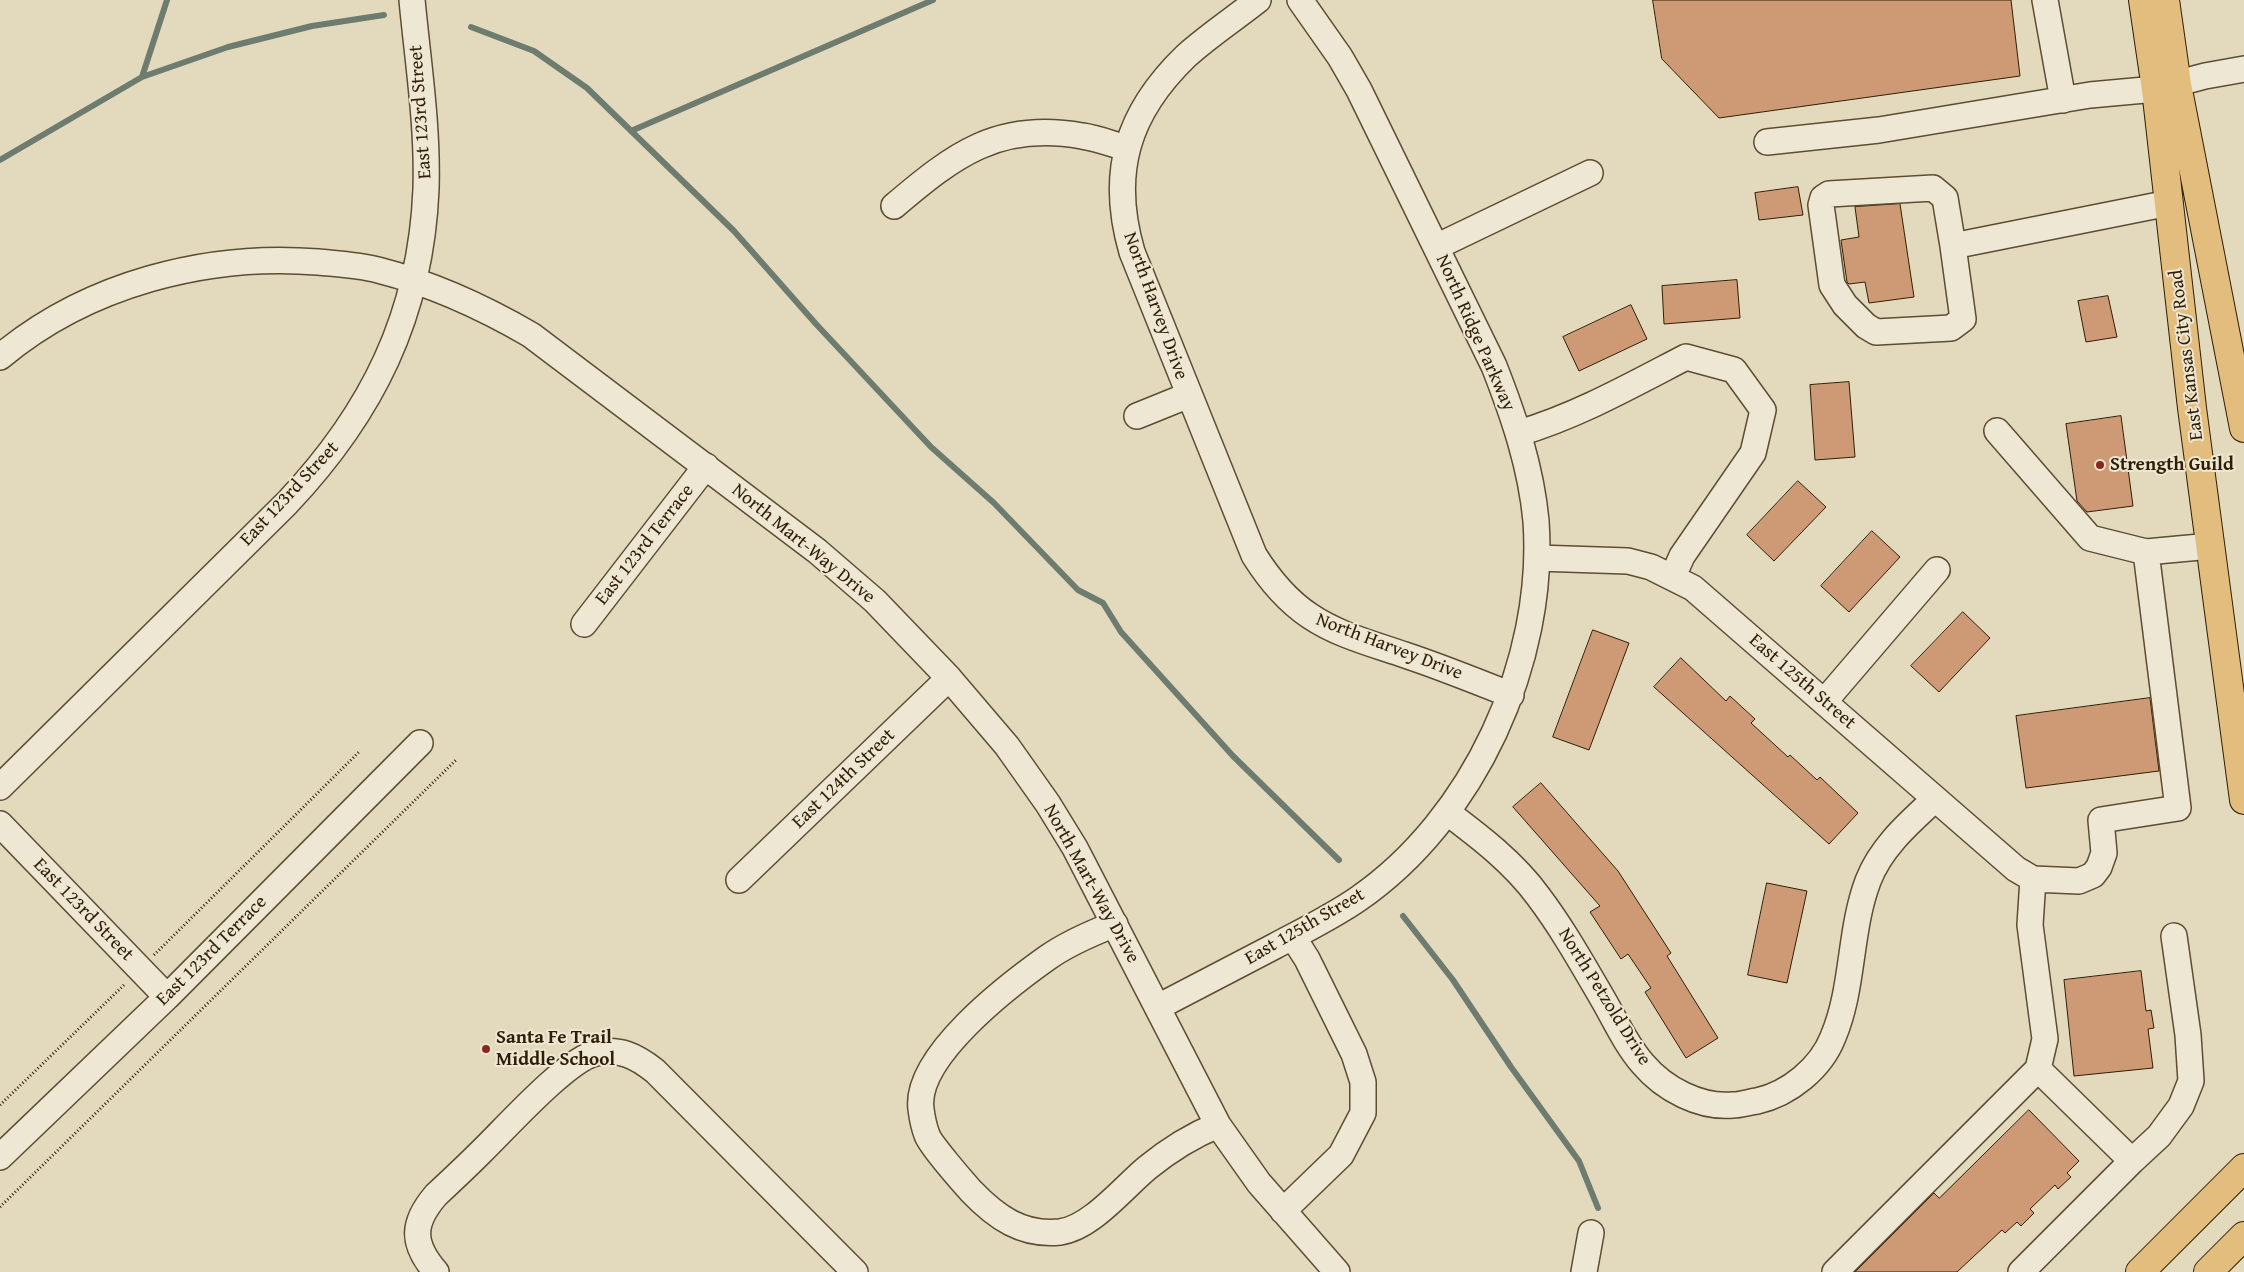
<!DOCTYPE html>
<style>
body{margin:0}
canvas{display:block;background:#e3dabd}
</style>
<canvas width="2244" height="1272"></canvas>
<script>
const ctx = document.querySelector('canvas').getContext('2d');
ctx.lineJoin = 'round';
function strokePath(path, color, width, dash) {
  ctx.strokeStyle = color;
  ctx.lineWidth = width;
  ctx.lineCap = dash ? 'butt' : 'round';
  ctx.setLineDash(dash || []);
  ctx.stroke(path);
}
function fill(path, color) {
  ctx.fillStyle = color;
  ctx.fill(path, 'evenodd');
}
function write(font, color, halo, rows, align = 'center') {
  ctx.font = font + ' "Gentium Book Plus",serif';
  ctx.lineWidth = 4;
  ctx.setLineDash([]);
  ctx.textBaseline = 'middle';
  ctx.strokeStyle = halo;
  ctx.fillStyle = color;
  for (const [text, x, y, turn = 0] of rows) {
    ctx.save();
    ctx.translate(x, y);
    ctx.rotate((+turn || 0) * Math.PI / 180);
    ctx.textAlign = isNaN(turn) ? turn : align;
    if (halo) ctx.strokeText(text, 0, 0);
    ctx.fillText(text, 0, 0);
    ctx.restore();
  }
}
strokePath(new Path2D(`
 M471,27l63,24 53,37 147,143 82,93 115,123 63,56 84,87 25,13 18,29 112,124 106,104
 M142,77l25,-77
 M631,131l302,-131
 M0,160l142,-83 86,-30 84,-21 72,-11
 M1403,916l50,64 58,87 68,94 19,47`), '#6d7c6f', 6);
const building = new Path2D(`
 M1653,0h358l9,76 -301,42 -57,-59z
 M1798,187l5,28 -44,5 -4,-27z
 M1900,204l14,93 -45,6 -4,-21 -16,2 -2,-2 -6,-42 18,-3 -4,-30z
 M1737,280l3,38 -76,6 -2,-38z
 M2108,296l9,41 -31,5 -8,-41z
 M1631,305l16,34 -68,32 -16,-34z
 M1849,382l6,75 -40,3 -5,-75z
 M2121,416l12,90 -46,6 -10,-11 -11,-77z
 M1798,481l28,26 -52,54 -27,-26z
 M1872,531l28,26 -51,55 -28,-26z
 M1963,612l27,26 -51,54 -28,-26z
 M1593,630l36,13 -40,107 -36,-13z
 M1681,658l45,43 4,-5 25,23 -4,4 37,34 2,-2 27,25 3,-3 38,36 -29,31 -175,-157z
 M2150,698l9,73 -133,17 -10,-72z
 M1541,783l77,88 53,82 -4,3 51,82 -32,20 -41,-66 6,-4 -23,-34 -7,5 -31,-47 10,-6 -87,-99z
 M1767,883l40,8 -20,92 -39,-8z
 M2141,971l5,40 5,-1 3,18 -6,1 5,39 -79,8 -10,-96z
 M2029,1110l50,51 -12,12 4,4 -13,12 -3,-4 -25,24 4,4 -13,13 -4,-4 -12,11 -3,-3 -45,42h-102l79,-79 5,5z`);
fill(building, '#ce9a76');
strokePath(building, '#301e04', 1);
const minor = new Path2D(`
 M1258,0c-24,19 -50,36 -72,56 -59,57 -77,117 -54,196l122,303c15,24 32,45 56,61 28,19 63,28 95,39 36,12 71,26 106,40
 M2045,0l18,100
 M1767,142l112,-12 211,-35 66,-6 49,-13 39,-7
 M894,206c60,-51 104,-85 188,-70 15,2 30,8 44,12
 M1953,246l-8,-48 -12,-10 -104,6 -6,4 -2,7 11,80 13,20 21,21 10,6 75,-4 12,-9 -10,-73 216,-43
 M1436,247l154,-74
 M0,357c87,-73 207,-104 318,-95 20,2 41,3 60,8 55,14 105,37 153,65l286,216 58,50 74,77 58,68 41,58 27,44 143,277 41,58 78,89
 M1137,416l52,-21
 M1997,431l93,107 56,14
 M1519,433c58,-17 113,-48 167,-76l48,13 29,40 -10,43 -71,103 -9,20
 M1537,558l91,3 23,6 42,21 323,281 17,10 46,2 14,-6 6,-8 5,-14 -3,-33 77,-12 -32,-256 65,-6
 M584,624l122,-158
 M1824,702l113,-132
 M0,787l287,-284c85,-90 134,-188 139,-314 2,-63 -8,-126 -14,-189
 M1448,813c32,24 66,50 90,83 25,33 45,69 66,105 12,21 23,45 39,63 21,25 57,44 90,41 8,0 16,-3 24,-4 32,-7 64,-33 76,-64 21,-49 16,-106 35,-156 13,-34 41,-58 67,-82
 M0,824l167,173
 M739,880l210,-202
 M1115,924c-23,9 -47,19 -68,34 -38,27 -133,99 -126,151 1,8 3,18 6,26 3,9 36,47 44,56 25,26 51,45 89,41 31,-4 63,-44 87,-64 22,-18 44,-32 71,-43
 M1158,1007c39,-20 78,-41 117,-61 28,-15 57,-29 83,-47 116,-80 188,-238 178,-378 -5,-54 -22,-104 -42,-155l-135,-276 -19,-33 -40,-57
 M0,1157l167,-160 253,-254
 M2132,1161l27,-25 22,-30 10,-25 -3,-46 -14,-99
 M1283,1211l58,-56 22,-42v-31l-9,-28 -47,-95 -14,-22
 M436,1272c-25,-29 -24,-49 0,-77 15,-14 30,-28 44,-42 24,-23 87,-94 116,-100 24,-5 40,3 59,18l200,201
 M1584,1272l7,-39
 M1835,1272l203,-203 7,-30 -15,-114 3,-46
 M2021,1272l111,-111 -94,-92`);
const major = new Path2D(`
 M2143,0l13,89 36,319 52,392
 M2165,0l12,85 67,343
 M2140,1272l104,-104
 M2208,1272l36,-36`);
strokePath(minor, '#5d4d32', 28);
strokePath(major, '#301e04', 30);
strokePath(new Path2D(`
 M154,955l206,-204
 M0,1105l125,-121
 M0,1207l457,-448`), '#301e04', 3, [1, 2.5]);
strokePath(minor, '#ede7d4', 25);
strokePath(major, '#e2bd7e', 28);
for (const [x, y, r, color] of [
 [2100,465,5,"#8f2418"],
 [486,1049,5,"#8f2418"]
]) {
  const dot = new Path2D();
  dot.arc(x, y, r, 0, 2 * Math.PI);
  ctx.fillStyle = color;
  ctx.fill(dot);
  strokePath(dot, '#ede7d4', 2);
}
write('19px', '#301e04', '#ede7d4', [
 ["East 123rd Street",421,112,-94],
 ["North Harvey Drive",1155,306,70],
 ["North Ridge Parkway",1475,333,66],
 ["East Kansas City Road",2187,355,-97],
 ["East 123rd Street",290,494,-47],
 ["North Mart-Way Drive",803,544,39],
 ["East 123rd Terrace",645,545,-52],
 ["North Harvey Drive",1389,647,21],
 ["East 125th Street",1802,682,41],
 ["East 124th Street",844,779,-44],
 ["North Mart-Way Drive",1091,884,61],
 ["East 123rd Street",83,910,46],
 ["East 125th Street",1305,927,-30],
 ["East 123rd Terrace",212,951,-45],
 ["North Petzold Drive",1604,997,58]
]);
write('bold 19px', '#301e04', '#ede7d4', [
 ["Strength Guild",2110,465],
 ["Santa Fe Trail",496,1038],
 ["Middle School",496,1060]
], 'left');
</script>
